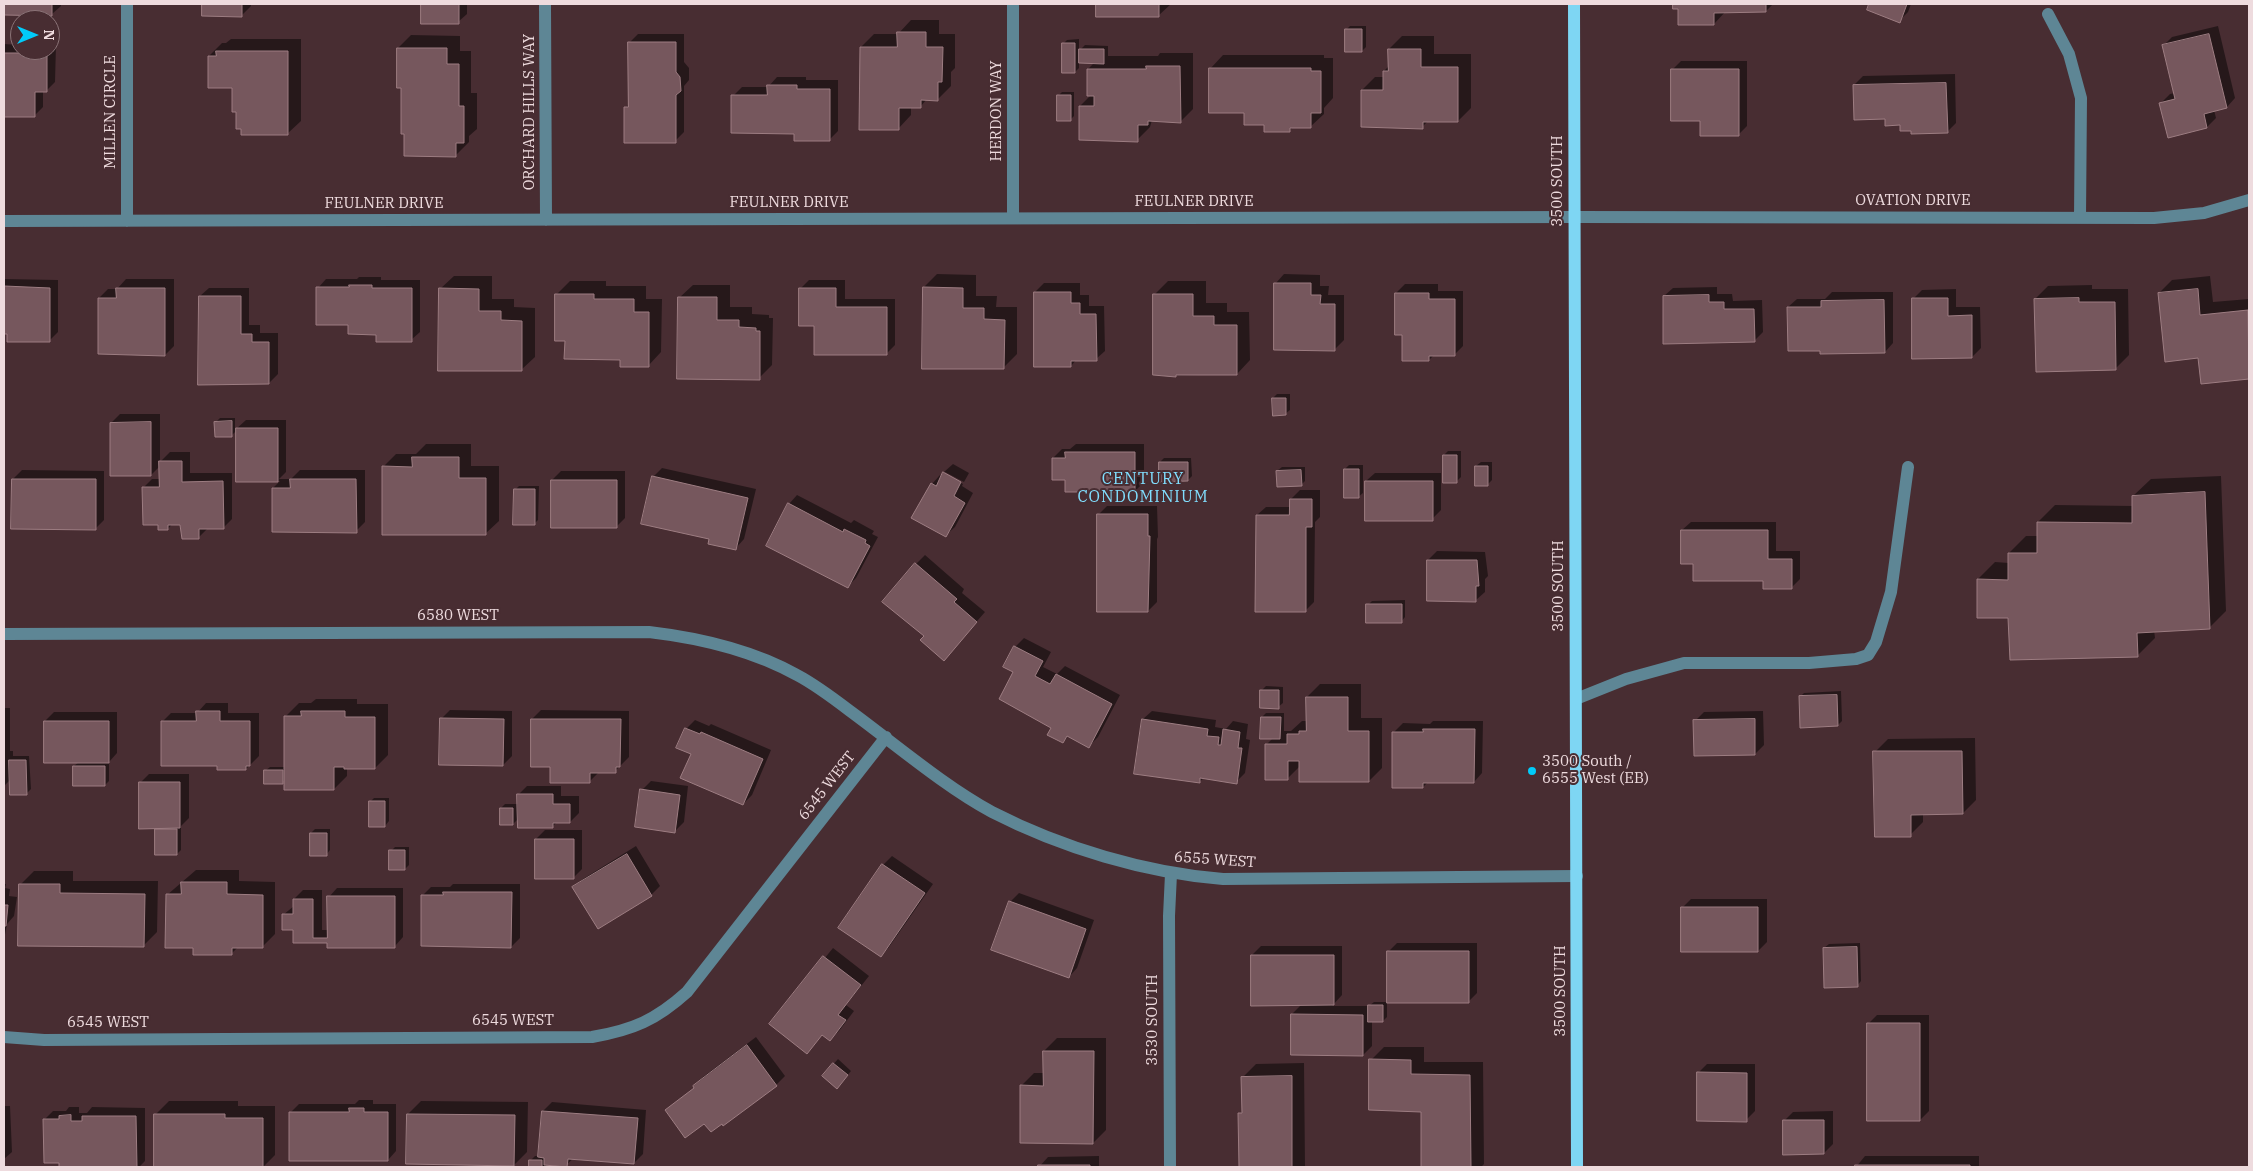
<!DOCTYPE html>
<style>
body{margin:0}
#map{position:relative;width:2253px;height:1171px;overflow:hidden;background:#482d32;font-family:"IBM Plex Serif",serif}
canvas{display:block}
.frame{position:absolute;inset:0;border:5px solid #eedbde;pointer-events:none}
.north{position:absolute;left:10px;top:10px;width:50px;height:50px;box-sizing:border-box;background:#482d32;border:1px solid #8a7377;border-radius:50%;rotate:90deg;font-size:14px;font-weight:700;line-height:20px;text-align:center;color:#eedbde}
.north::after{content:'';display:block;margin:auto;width:18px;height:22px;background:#01cbf9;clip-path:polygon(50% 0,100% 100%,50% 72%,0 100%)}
</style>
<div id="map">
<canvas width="2253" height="1171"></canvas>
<div class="frame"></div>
<div class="north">N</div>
</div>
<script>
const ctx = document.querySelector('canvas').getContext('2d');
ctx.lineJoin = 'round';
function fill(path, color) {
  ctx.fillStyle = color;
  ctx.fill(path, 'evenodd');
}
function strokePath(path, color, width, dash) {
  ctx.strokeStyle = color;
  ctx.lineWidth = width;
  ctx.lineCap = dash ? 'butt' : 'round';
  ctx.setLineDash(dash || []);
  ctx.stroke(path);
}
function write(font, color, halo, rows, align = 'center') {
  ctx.font = font + ' "IBM Plex Serif",serif';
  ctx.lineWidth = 4;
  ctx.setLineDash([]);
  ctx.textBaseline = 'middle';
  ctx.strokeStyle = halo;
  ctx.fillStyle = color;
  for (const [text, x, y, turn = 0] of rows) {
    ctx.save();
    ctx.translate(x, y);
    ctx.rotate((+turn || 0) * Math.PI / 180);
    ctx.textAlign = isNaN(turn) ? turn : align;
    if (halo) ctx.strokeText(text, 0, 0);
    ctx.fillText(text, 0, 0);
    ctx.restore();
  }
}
fill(new Path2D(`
 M4,4h57v2l-9,8h-48z
 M203,4h48v2l-9,9h-39z
 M422,4h45v10l-9,8h-36z
 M1097,4h74l-13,12h-61z
 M1674,4h99l-7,7h-40l-12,13 -35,-17h-5z
 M1871,4h40l-3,8 -9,9 -30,-12z
 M911,20h28v14h16v34l-4,4v14l-13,13h-11l-7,8h-9v8l-13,14 -37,-82 13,-13h24z
 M1350,26h16v21l-4,4 -16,-21z
 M2218,26l17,72 -8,9 -13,3 2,8 -9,9 -38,9 -8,-33 9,-9 5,-1 -12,-47 9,-9z
 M638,34h46v28l5,6v12l-5,6v46l-9,9 -49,-33 3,-4v-61z
 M411,35l49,1v15h11v42h6v36l-8,7v6l-13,13 -51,-22 -7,-85z
 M1402,36h32v18h37v54l-13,13h-30l-6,6 -60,-37 13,-13h9v-6l5,-5v-17z
 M231,39h70v82l-14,13 -45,-6 -9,-41 -24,-31 13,-13h4z
 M1079,39v12l6,-6 23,1v10h50l2,-3h33v56l-13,13 -28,-2 -2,7 -13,13 -57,-34 11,-11 -3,-26 7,-7h-16v6l-4,4 -12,-28 4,-4z
 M4,44l16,1v5h30v-5h6l-1,37 -9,9h-3v16l-9,9h-30z
 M1223,55h101v3h9v40l-9,10v6l-14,13h-17l-4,4 -43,-20 -36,-42z
 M1681,61h66v65l-9,9 -66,-65z
 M1955,74l1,49 -9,9 -35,-3 -26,-11 -32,-33 9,-9z
 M777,77h29v3h32v51l-9,9 -34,-7 -62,-37 9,-9h26z
 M1062,92h12v24l-4,4 -12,-24z
 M937,274l39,1v21h21l-1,11h21v47l-13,13 -80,-80z
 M1284,274l36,1v11h9l-1,9h16v45l-9,9 -59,-66z
 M454,276h38v23h22v8l21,1v49l-14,13 -81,-81z
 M2210,276l3,26 36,-3v79l-47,5 -3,-26 -40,-64 13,-13z
 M359,277h22v3h39v52l-9,8 -34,-7 -28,-9 -31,-36 8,-9h31z
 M4,279l54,1v52l-8,8 -46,-7z
 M126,279h48v67l-9,9 -66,-57 9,-9h9z
 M809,280h36v19h50v46l-9,9 -71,-29 -15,-36z
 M570,281h36v5h40v13h16l-1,53 -13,14 -27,-7 -64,-65z
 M1168,281h38v22h21v9h22l1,48 -13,14 -77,2 -5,-82z
 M1044,283h36v12h9v11h15l1,45 -9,8 -20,1 -5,6 -36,-74z
 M1405,284h33v7h25v55l-9,9h-20l-5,5 -25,-27 -8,-40z
 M693,285h37v22h22v7l17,1v3h4l-1,47 -13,13 -80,-80z
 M2092,285v4h36l1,66 -14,14 -80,-70 13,-13z
 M1717,287v7h15l1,7 29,-1 1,32 -9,9 -90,-45 9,-8z
 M209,288h40v37h11v8h18v41l-9,9 -69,-87z
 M1956,289v18h24l1,41 -9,9 -59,-58 9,-9z
 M1832,292h61v51l-8,9 -97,-45 9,-8h28z
 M1277,394h13v16l-5,4 -12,-16z
 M120,414h40v48l10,-10h20v21h42v46l-9,9 -16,1 -9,9 -17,-15h-8l-5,6 -9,-6 -16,-35 9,-9h9v-14l-10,10 -40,-52z
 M220,418h15v12l11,-10h40v52l-7,7h12l9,-9h65v52l-9,9 -83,-43 7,-7h-43v-51l-6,6 -15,-14z
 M426,444h45v22h28v55l-14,13 -102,-67 13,-13h20z
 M1076,444h68v38l-9,9 -68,-13 -14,-20 9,-9h8z
 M1448,451h13v26l-4,4 -13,-26z
 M1164,458h27l1,18 -4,4 -28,-18z
 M1481,462h11v18l-5,5 -11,-19z
 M953,464l16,9 -5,9 -19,-10v2l18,10 -1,2 11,7 -18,34 -9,8 -14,-51 8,-9 2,1 2,-4z
 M1349,465h14v28l-5,4 -13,-28z
 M1282,467h23v14l-4,4 -24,-14z
 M662,468l94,21 -12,50 -8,9 -26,-10 -57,-61z
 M22,470l82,1v49l-9,9 -82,-50z
 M561,471h64v47l-9,9 -64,-47z
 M1375,473h66v37l-9,9 -66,-38z
 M2221,476l5,135 -17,17 -55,2 1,8 -18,18 -128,-39 -31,-38 17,-17 14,1v-10l17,-17h12v-14l17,-17 78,1v-10l18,-17z
 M519,486h20l-1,34 -4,4 -19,-34z
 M1300,490h20v27l-5,5 -1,80 -9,9 -48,-96 9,-8h25v-8z
 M797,495l54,28 3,-3 20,11 -2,3 6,3 -22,41 -9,9 -58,-83z
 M1107,506h50l1,31 -1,2v63l-9,9 -50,-96z
 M1691,522h85v29h24v28l-9,9 -97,-25 -12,-33z
 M1437,551l48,1 3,24 -3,3v13l-9,8 -48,-40z
 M925,555l39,34 -2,4 23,19 -41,47 -19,-23 -9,-72z
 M1405,600v17l-4,5 -33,-17 4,-4z
 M1024,638l27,14 -8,15 14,7 8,-8 55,29 -22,42 -9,9 -20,-11 -6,7 -49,-70 1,-25z
 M1320,684h41v34h21v50l-13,13 -69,-15 -12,12 -22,-33 7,-7 -11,-21 4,-4h18v18h7l11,-10h5v-24z
 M1266,686l17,1v16l-5,4 -16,-17z
 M1841,691l1,30 -4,4 -38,-28 4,-4z
 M316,699h41v5h31v51l-13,13h-28v8l-13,13 -48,-10 -4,3 -17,-11 5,-4h16v-51l13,-13h12z
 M206,703h22v10h31v43l-13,13 -27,-4 -57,-43 9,-9h26z
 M4,708h6v43h3v5h16l2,33 -4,4h-16v-14l-7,7z
 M450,710l62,1v45l-9,9 -62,-46z
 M541,710l88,1v46l-14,14 -17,2 -9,9 -38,-16 -19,-47z
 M1152,711l64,9 -1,7 11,2 7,-8 15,3 -2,15 4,1 -5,33 -9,9 -32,-4 -5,4 -56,-63z
 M1763,711l1,34 -9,9 -60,-33 9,-9z
 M54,712h63v41l-8,9v19l-4,4 -31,-19 5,-4 -34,-41z
 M695,720l14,6 2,-2 60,26 -19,45 -9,9 -51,-51 -6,-24z
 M1433,721h50l-1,52 -8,9h-46l-5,5 -29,-55 9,-9 27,1z
 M1975,738l1,62 -13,13h-40v9l-13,13 -35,-83 13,-13z
 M149,774h40v44l-8,8v24l-4,4 -20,-24 3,-3 -20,-44z
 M651,781l37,5 -4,36 -9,9 -33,-41z
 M527,786h34v10h18v17l-9,9h-13l-4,4 -34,-8 -6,6 -12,-16 4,-4h14l-1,-9z
 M374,798h15v23l-4,5 -15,-24z
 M315,829h15v21l-4,5 -15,-22z
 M545,830h37v39l-9,9 -37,-39z
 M636,846l24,40 -9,9 -77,-8 9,-8z
 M395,847h14v18l-4,4 -14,-18z
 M892,856l41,28 -44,63 -8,9 2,-91z
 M196,870h43v11l36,1v52l-13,13h-24l-7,7 -37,-7 -27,-52z
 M34,871h39v10h85l-1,51 -13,13 -123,-61z
 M4,884h2l-1,4 5,1 -1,7 8,1 -3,19 -7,8 -3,16z
 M453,884h67v54l-9,9 -89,-51 9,-9h19z
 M337,888h66v49l-8,9 -66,-5h-35v-12l-11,-14 11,-9v-7l9,-9h19v40h7v-33z
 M1019,893l75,27 -17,48 -8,9 -59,-75z
 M1691,899h76v43l-9,9 -76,-43z
 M1397,943h80v50l-9,9h-81v15l-4,4h-11v25l-9,9 -71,-41 10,-10 -50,-49 9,-9h81v49l-10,11h37l5,-4h14v-50z
 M1860,943l1,38 -4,5 -33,-38 5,-4z
 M833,948l36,28 -23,29 8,6 -15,20 -9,8 -7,-5 -16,18 -36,-28z
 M1877,1015h52v96l-9,9 -52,-96z
 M756,1037l29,39 -9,9 -52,40 -2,-2 -18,-1 -38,-12 29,-23 8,-10z
 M1057,1038h49v92l-13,13 -72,-57 13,-13h10v-22z
 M1384,1047h40v15h59l1,102 -3,3h-59v-56l-51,-51z
 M838,1059l13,12 -10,12 -18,-7z
 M1304,1063l1,103 -65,1v-53l3,-4v-33l13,-13z
 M1707,1064h48v47l-9,9 -48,-47z
 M359,1100h14v4h23v47l-8,9 -98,-47 9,-9h56z
 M169,1101h69v5h37v49l-12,12h-41l-66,-53z
 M421,1101l107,1 -1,50 -13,13 -106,-51z
 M552,1102l94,8 -3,44 -9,9 -60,-5 -8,7 -20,-1v3h-15v-7l4,-4h4l4,-45z
 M4,1106h6l2,46 -8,7z
 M69,1107h10v6h8l5,-6 53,1v53l-6,6h-38v-2h-5v2h-35v-5l-17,-42 9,-9h13z
 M1833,1111v33l-9,9 -40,-32 9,-9z
 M1099,1156v11h-60l9,-10z
 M1865,1156h114v11h-123z`), '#0007');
const building = new Path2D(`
 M4,4h48v12l-48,-1z
 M202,4h40v13l-40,-1z
 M421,4h38v20h-38z
 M1096,4h63v13h-63z
 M1673,4h93v8l-52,1v12h-36v-16h-5z
 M1869,4h38l-7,19 -33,-13z
 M1345,29h17v23h-17z
 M897,32h29v15h17l-1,35h-4v19l-17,-1v8h-22v22h-40l1,-83h37z
 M2209,34l18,74 -23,6 3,14 -39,10 -9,-35 16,-4 -13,-54z
 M628,42h48v30l4,5 1,14 -5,4v48h-52v-36h4z
 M1062,43h13v30h-13z
 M397,48h50v16h12v42h5v37h-8v14l-52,-1v-22h-3v-46h-4z
 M1079,49h25v15l-25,-1z
 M1388,49h33v18h37v55h-35v7l-62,-2v-37h22v-19h5z
 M216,51h72v84h-47v-6h-5v-17h-4v-24h-24v-32h8z
 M4,53h43v39h-12v25h-31z
 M1146,66h34l1,57 -33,-2v4h-10v17l-59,-2v-34h15v-10h-7v-27h59z
 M1209,68h102v3h10v42h-10v15h-21v4h-26v-7h-20v-12h-35z
 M1671,69h68v67h-39v-15h-29z
 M1946,83l2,50 -37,1v-3h-11v-6l-15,1v-7l-31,1 -1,-35z
 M767,85h30v4h33v52h-36v-7l-63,-1v-38h36z
 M1057,95h14v26h-14z
 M1274,283h37v12h10l-1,9h15v47l-61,-1z
 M349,285h23v3h40v54h-36v-7l-28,-1v-9h-32v-38h33z
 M4,286l46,2v54h-43v-8h-3z
 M923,287l40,1v20h21v11l21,1 -1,49h-82z
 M116,288h49v68l-67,-2v-56h18z
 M439,288l40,1v22h22v9l21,1v50h-84z
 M799,288h37v19h51v48h-73v-29h-15z
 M2198,289l2,26 48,-5 1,69 -48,5 -3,-26 -33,4 -7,-69z
 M1034,292h37v11h9v11h16l1,47h-26v6h-37z
 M1395,293h34v6h26v57h-26v5h-27v-26h-7z
 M555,294h39v5h40v13h15v55h-29v-7l-56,-1 1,-18h-10z
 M1153,294h40v22h21v9h23v50h-61v2l-23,-2z
 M1709,295v7h15v7h30l1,33 -92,2v-48z
 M199,296h42v38h11v8h17v42l-71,1z
 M678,297h39v23h22v7l17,1v3h4v49l-83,-1z
 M1912,298h36v18l24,-1v43l-60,1z
 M2079,298v4h36l1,68 -80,2 -2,-73z
 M1884,300l1,53 -65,1v-3h-32l-1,-44h34v-6z
 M1272,398h14v17l-13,1z
 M232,421v16h-17l-1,-15z
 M151,422v54h-41v-53z
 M236,428h42v54h-42z
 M1065,452h70v40h-70v-12h-13v-22h13z
 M1443,455h14v28h-14z
 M412,457h47v21h27v57h-104v-69l30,1z
 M159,461h23v21l41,-1 1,48h-25v10h-17l-2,-14h-12v5h-10v-5h-15l-1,-38h17z
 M1159,462h29v19l-29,1z
 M1475,466h13v20h-13z
 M1344,469h15v29h-15z
 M1301,470l1,16 -25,1 -1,-16z
 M943,472l18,10 -7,14 11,7 -19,34 -35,-19 20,-35 5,3z
 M652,476l96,22 -12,52 -28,-6 1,-5 -68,-15z
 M12,479h84v51l-85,-1z
 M290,479h66l1,54 -85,-1v-44h18z
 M551,480h66v48h-66z
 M1365,481h68v40h-68z
 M514,489h21v36h-22z
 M2205,492l5,137 -73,4 1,24 -128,3 -2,-42h-31v-39l31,1v-27h29v-31l95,1v-27z
 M1290,499h22v28h-6v85h-51l1,-97h33z
 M788,503l55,29 1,-3 22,11 -1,3 5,3 -22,42 -82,-42z
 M1097,514h51v22h2l-2,76h-51z
 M1681,530h87v29h24v30h-29v-8h-70v-17h-12z
 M1427,560h50l2,26h-3v16l-49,-1z
 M915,563l42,36 -3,3 23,20 -33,39 -24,-21 4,-4 -42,-34z
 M1366,604h36v19h-36z
 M1014,646l29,15 -8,15 15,8 6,-10 56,30 -23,44 -22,-12 -4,7 -16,-8 4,-7 -52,-29 14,-27 -10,-5z
 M1260,690h19v19l-19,-1z
 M1837,695l1,31 -38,2 -1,-32z
 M1306,697h42v34h21v51h-70v-21h-11v19h-23v-36h22v-10h12v-3h7z
 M196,711h24v10h30v45h-4v4h-29v-4h-56v-45h35z
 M301,711h44v6h30v52h-31v-2h-10v23h-50v-74h17z
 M1261,717h20l-1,22h-20z
 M440,718l64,1 -1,47 -64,-1z
 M531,719h90l-1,48h-4v6h-26v10h-40v-16h-19z
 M1142,719l66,10 -1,7 12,1 -1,8h3l2,-16 17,3 -2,16h4l-5,36 -37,-6v5l-66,-9z
 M1755,719v36l-61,1 -1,-36z
 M44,721h65v42h-65z
 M685,728l15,6 1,-2 62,27 -20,46 -63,-27 11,-24 -15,-6z
 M1423,729h52l-1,54h-51v5h-31v-56h31z
 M1873,751h89l1,63 -52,1v22h-36z
 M9,760h17l1,35h-17z
 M73,766h32v20h-32z
 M264,770h19v14h-19z
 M139,782h41v46l-41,1z
 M640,789l40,6 -5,38 -40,-6z
 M517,794h36v10h17v19h-17v5h-35z
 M369,801h16v26h-16z
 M500,808h13v17h-13z
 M155,829h22v26h-22z
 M310,833h17v23h-17z
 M535,839h39v40h-39z
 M389,850h16v20h-16z
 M627,854l25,42 -54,33 -26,-42z
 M882,864l43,29 -44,64 -43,-29z
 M181,882h46v12l36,1v53h-31v7h-39v-7h-28l1,-54h15z
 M19,884h41v9l85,1 -1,53 -126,-1z
 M443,892h69l-1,56 -90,-2v-51h22z
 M327,896h68v52h-68v-5h-34v-13h-11v-16h11v-15h20v39h14z
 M1009,901l77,28 -17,49 -78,-28z
 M4,905h4l-2,21h-2z
 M1681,907h77v45h-77z
 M1857,947l1,40 -34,1 -1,-40z
 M1387,951h82v52h-82z
 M1251,955h83v50l-83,1z
 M823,956l38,29 -23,30 8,5 -16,21 -8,-6 -15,19 -38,-30z
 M1368,1005h15v17h-15z
 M1291,1014l72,1v41l-72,-1z
 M1867,1023h53v98h-53z
 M747,1045l30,41 -54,40 -1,-2 -11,8 -7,-8 -19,14 -20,-28 29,-22 -1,-2z
 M1043,1051h51l-1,93 -73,-1v-58l23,1z
 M1369,1059l42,1v14l59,1 1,92h-50v-55l-52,-2z
 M833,1063l15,12 -11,14 -15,-13z
 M1697,1072l50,1v49l-50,-1z
 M1292,1076v91h-53l-1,-54h4l-1,-36z
 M349,1108h15v4h24v49h-99v-49h60z
 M542,1111l96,7 -4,46 -66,-5 -1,8 -23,-2v-7l-6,-1z
 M154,1114h71v4h38v49h-109z
 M407,1114l108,1 -1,51 -108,-2z
 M71,1115v6h11v-5h54l1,51h-78v-4h-15l-1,-44h16v-3z
 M1783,1120h41v34l-41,1z
 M529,1160h13v7h-13z
 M1038,1165h52v2h-52z
 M1855,1165h115v2h-115z`);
fill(building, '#76575d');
strokePath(building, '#9d7d82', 1);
strokePath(new Path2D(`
 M127,4v217
 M545,4l1,216
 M1013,4v214
 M2048,14l21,40 12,44 -1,119
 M4,221l1571,-4 579,1 50,-5 45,-13
 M4,634l645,-2c51,6 103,18 148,43 19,10 36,23 53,36 45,33 94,75 142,101 70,36 154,61 231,67l354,-3
 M1576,699l50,-20 58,-16h125l47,-4 12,-4 8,-13 15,-50 17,-125
 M4,1037l40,3 548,-3c41,-7 64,-17 95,-45l199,-255
 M1170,1167l-1,-251 2,-42`), '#5e8695', 12);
strokePath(new Path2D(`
 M1574,4l3,1163`), '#7ed6f3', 12);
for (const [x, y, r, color] of [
 [1532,771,5,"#01cbf9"]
]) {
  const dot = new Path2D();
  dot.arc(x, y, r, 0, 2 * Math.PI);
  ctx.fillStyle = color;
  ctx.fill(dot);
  strokePath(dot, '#482d32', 2);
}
write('15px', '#eedbde', '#482d32', [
 ["HERDON WAY",997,111,-90],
 ["MILLEN CIRCLE",111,112,-90],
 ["ORCHARD HILLS WAY",530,112,-90],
 ["3500 SOUTH",1558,181,-90],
 ["OVATION DRIVE",1913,201],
 ["FEULNER DRIVE",1194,202],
 ["FEULNER DRIVE",789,203],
 ["FEULNER DRIVE",384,204],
 ["3500 SOUTH",1559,586,-90],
 ["6580 WEST",458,616],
 ["6545 WEST",827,786,-52],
 ["6555 WEST",1215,860,4],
 ["3500 SOUTH",1561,991,-90],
 ["3530 SOUTH",1153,1020,-90],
 ["6545 WEST",513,1021],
 ["6545 WEST",108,1023]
]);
write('15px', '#eedbde', '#482d32', [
 ["3500 South /",1542,762],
 ["6555 West (EB)",1542,779]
], 'left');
ctx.letterSpacing = '1px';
write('16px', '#81dfff', '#482d32', [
 ["CENTURY",1143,479],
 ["CONDOMINIUM",1143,497]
]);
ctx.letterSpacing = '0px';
</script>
